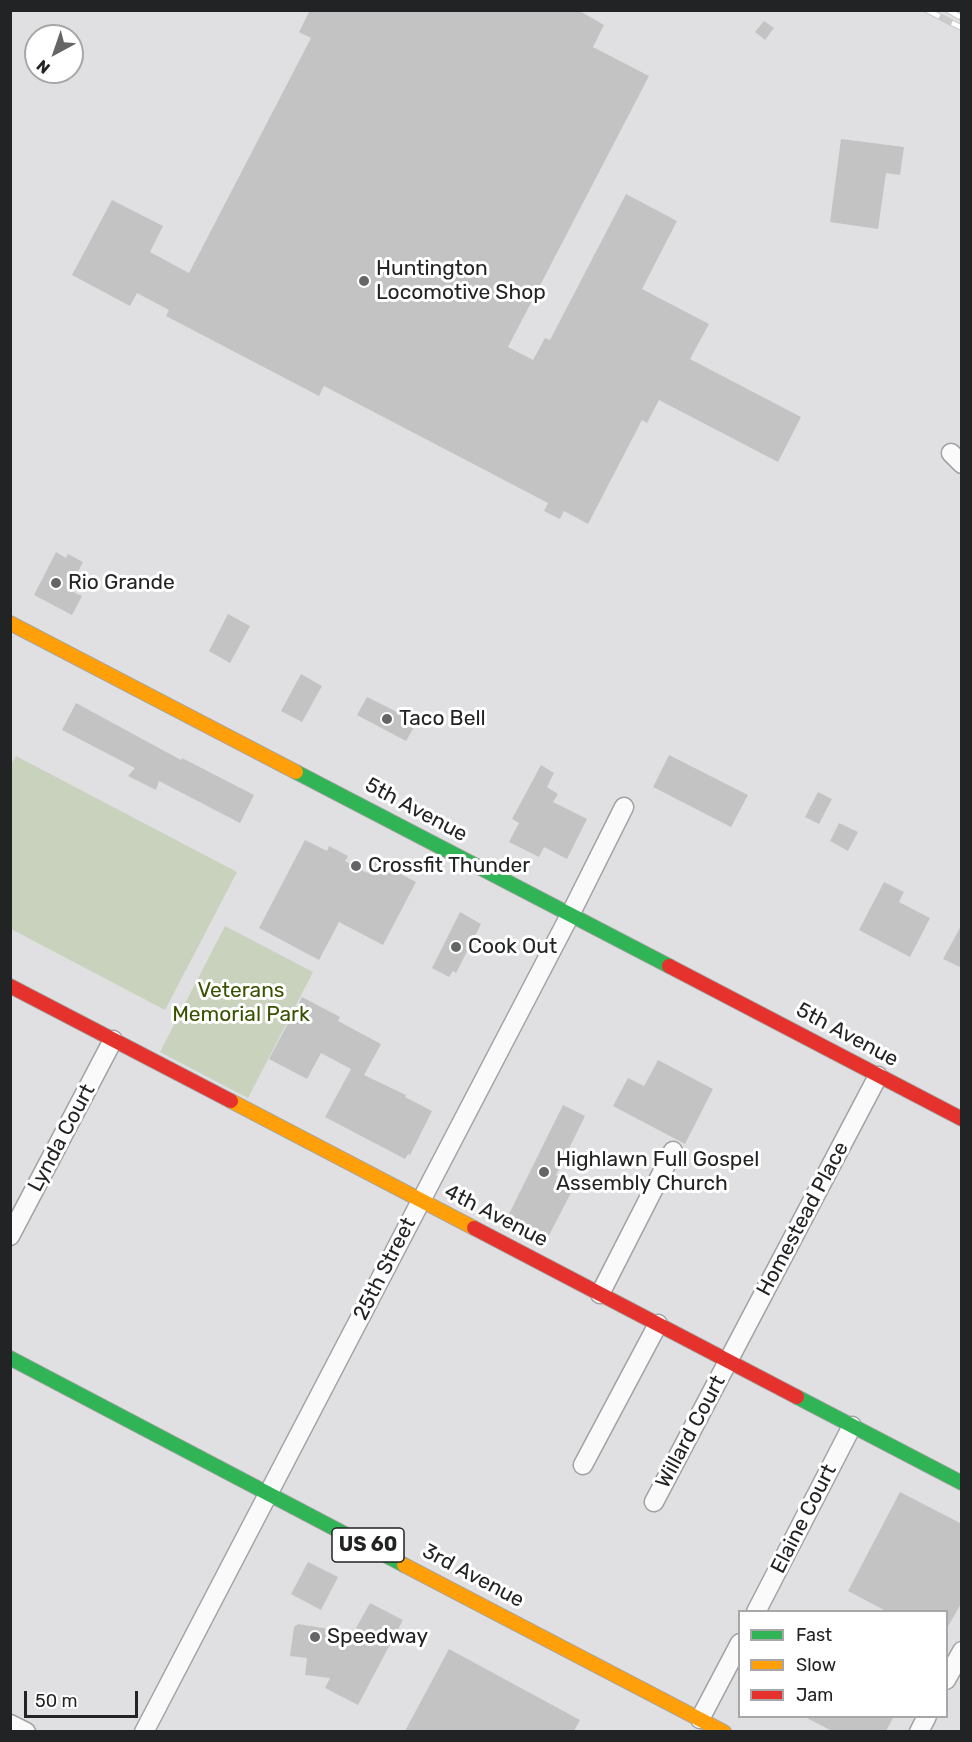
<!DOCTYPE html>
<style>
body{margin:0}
#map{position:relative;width:972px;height:1742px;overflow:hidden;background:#e0e0e2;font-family:Rubik,sans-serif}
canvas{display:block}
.frame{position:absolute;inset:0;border:12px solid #222324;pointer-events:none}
.legend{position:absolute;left:738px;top:1610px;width:210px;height:108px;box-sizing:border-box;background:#fff;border:2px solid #a7a7a7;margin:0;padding:8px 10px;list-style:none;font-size:18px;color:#222324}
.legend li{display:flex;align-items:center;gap:12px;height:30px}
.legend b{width:30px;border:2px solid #a7a7a7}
.north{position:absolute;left:24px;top:24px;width:60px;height:60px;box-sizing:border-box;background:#fff;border:2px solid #a7a7a7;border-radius:50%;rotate:220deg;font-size:16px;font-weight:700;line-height:24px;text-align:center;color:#222324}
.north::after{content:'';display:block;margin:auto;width:21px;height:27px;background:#646566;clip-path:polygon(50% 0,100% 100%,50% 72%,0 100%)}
.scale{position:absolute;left:24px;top:1691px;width:114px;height:27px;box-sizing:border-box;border:3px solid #222324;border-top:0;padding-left:8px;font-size:18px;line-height:21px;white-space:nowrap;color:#222324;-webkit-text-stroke:4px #fff;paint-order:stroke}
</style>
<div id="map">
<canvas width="972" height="1742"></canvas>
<div class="frame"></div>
<ul class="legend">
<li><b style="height:8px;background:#30b455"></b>Fast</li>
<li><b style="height:8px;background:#ff9f0a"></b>Slow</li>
<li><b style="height:8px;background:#e5322d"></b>Jam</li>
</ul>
<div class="north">N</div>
<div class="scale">50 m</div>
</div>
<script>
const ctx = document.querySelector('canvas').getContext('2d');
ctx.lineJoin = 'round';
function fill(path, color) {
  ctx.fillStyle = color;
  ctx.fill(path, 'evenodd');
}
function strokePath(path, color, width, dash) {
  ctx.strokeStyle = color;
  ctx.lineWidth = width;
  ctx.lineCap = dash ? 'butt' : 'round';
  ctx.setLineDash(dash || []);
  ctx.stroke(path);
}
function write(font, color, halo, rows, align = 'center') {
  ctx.font = font + ' Rubik,sans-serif';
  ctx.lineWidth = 6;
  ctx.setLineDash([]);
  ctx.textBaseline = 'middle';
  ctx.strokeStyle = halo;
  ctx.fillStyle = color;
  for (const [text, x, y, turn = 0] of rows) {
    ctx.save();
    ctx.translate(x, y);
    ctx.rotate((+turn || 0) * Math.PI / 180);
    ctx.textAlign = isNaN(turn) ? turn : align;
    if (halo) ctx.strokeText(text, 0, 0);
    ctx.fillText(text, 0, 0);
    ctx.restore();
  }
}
fill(new Path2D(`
 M16,756l221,116 -72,138 -154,-81 -1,-163z
 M225,926l88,46 -65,126 -88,-46z`), '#c8d2bd');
fill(new Path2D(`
 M310,10h268l26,15 -11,22 56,29 -141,271 25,13 12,-22 5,2 76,-146 51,27 -35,68 67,35 -19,35 111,58 -23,45 -119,-62 -12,23 -5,-3 -54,104 -24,-13 -4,8 -16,-8 4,-8 -224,-117 -5,10 -153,-80 3,-6 -32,-17 -7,13 -58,-31 40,-75 51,26 -13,26 39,21 122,-235 -12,-6z
 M764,21l10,7 -9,12 -10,-8z
 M841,139l63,8 -4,28 -14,-2 -8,56 -48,-7z
 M56,552l10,6 2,-4 15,8 -14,28 13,6 -10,19 -38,-20z
 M228,614l22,12 -20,37 -21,-12z
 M301,674l21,12 -20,36 -21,-11z
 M367,697l50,25 -11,19 -49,-26z
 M76,703l105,57 1,-2 72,37 -14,28 -81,-42 -3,9 -28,-14 7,-8 -73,-38z
 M669,755l79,40 -17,32 -78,-40z
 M541,765l13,8 -7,14 11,7 -5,8 34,17 -20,40 -23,-12 -5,10 -30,-15 10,-19 -7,-4z
 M818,792l14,7 -13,25 -14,-7z
 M839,823l19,9 -10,19 -18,-10z
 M305,840l22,11 2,-5 19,10 -3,5 22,12 7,-13 42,22 -33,63 -44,-23 -20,38 -60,-32z
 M884,882l20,10 -5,10 31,16 -20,39 -51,-27z
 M460,912l21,12 -25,49 -3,-2 -4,6 -17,-9z
 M962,924v44l-19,-9z
 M302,997l38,20 -2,4 43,23 -17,31 42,20 -1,2 27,14 -22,44 -2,-1 -3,5 -80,-42 26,-48 -30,-16 -14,26 -38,-20z
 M658,1060l55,29 -28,55 -72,-38 15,-28 16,8z
 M563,1105l22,11 -29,59 2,2 -2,3 17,9 -27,52 -40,-21z
 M900,1492l62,32v78l-16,28v-19h-60l-38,-20z
 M308,1562l30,15 -17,33 -30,-16z
 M370,1603l33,17 -45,85 -33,-17 5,-10 -25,-3 2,-17 -17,-2 4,-29 4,-3 56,9 1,-2 9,1 -8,-4z
 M449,1649l131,71 -6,11h-169z
 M803,1716h91l-8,15h-54z`), '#c4c3c4');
const street = new Path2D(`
 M951,453l11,11
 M10,1236l103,-196
 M600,1294l73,-143
 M583,1465l75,-141
 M654,1502l224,-426
 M756,1612l96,-186
 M946,1680l16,-29
 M700,1719l40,-76
 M10,1724l16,8
 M144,1732l426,-817 54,-108
 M919,1732l8,-16`);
const fast = new Path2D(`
 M296,772l373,194
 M10,1358l394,207
 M797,1397l165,86`);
const slow = new Path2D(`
 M10,623l286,149
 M231,1101l243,127
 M404,1565l320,167`);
const jam = new Path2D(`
 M669,966l293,153
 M10,986l221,115
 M474,1228l323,169`);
strokePath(street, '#a1a2a3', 21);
strokePath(fast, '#a1a2a3', 16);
strokePath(slow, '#a1a2a3', 16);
strokePath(jam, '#a1a2a3', 16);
strokePath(street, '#fafafb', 18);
strokePath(fast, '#30b455', 14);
strokePath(slow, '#ff9f0a', 14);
strokePath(jam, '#e5322d', 14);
const rail = new Path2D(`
 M927,10l35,18
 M948,10l14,8`);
strokePath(rail, '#cacacb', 7);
strokePath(rail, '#fff', 4.5, [14]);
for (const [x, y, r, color] of [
 [364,281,6,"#646566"],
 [56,583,6,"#646566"],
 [387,719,6,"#646566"],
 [356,866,6,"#646566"],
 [456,947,6,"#646566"],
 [544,1172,6,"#646566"],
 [315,1637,6,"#646566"]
]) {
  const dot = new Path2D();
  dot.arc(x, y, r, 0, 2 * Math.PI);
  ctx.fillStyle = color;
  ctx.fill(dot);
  strokePath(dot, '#fff', 2);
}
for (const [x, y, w] of [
 [368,1545,72]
]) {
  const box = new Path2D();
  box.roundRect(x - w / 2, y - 17, w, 34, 4.5);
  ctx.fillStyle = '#fff';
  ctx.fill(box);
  strokePath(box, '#222324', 1.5);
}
write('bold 20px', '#222324', null, [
 ["US 60",368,1545]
]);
write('21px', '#222324', '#fff', [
 ["Huntington",376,269],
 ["Locomotive Shop",376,293],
 ["Rio Grande",68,583],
 ["Taco Bell",399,719],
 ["Crossfit Thunder",368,866],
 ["Cook Out",468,947],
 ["Highlawn Full Gospel",556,1160],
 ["Assembly Church",556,1184],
 ["Speedway",327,1637]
], 'left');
write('21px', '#222324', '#fff', [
 ["5th Avenue",416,810,28],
 ["5th Avenue",847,1035,28],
 ["Lynda Court",62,1138,-62],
 ["4th Avenue",496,1216,27],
 ["Homestead Place",803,1219,-62],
 ["25th Street",385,1269,-63],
 ["Willard Court",691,1432,-62],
 ["Elaine Court",804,1519,-63],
 ["3rd Avenue",473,1576,28]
]);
write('21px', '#385201', '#fff', [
 ["Veterans",241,991],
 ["Memorial Park",241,1015]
]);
</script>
